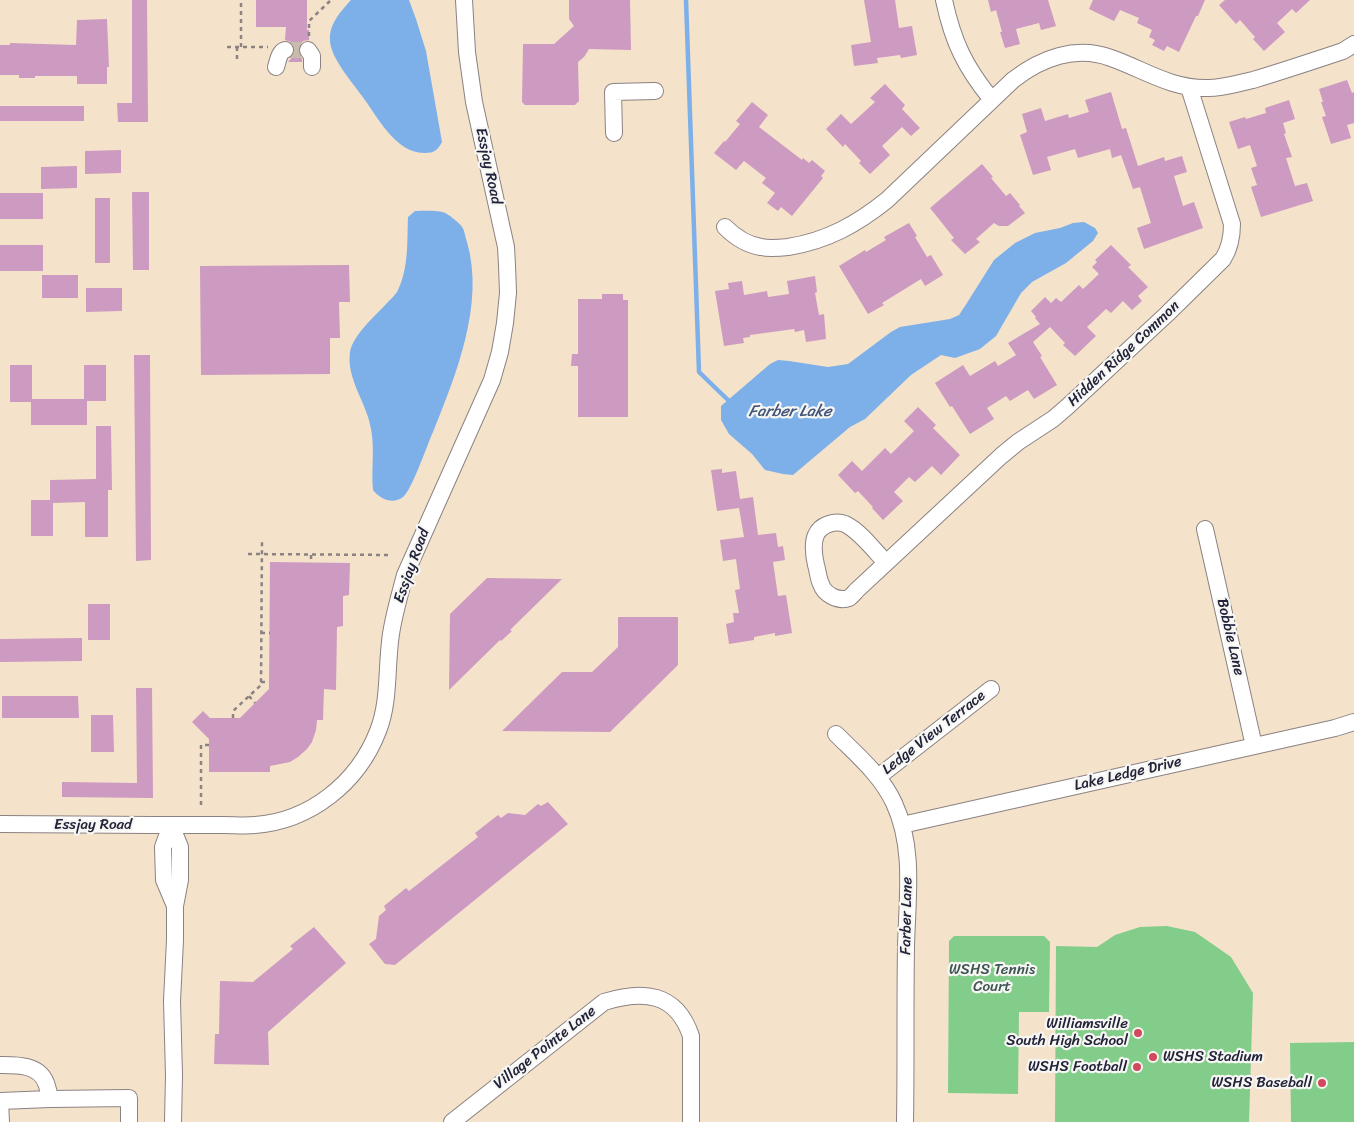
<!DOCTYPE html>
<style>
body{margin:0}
canvas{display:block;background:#f4e2ca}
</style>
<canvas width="1354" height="1122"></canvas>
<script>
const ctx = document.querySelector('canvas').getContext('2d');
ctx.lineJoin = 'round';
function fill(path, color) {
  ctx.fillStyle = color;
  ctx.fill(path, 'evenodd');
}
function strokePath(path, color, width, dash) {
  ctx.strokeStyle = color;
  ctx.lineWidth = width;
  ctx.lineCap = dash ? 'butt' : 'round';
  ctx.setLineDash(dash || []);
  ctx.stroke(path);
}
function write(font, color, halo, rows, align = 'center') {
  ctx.font = font + ' Sriracha,sans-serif';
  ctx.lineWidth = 4.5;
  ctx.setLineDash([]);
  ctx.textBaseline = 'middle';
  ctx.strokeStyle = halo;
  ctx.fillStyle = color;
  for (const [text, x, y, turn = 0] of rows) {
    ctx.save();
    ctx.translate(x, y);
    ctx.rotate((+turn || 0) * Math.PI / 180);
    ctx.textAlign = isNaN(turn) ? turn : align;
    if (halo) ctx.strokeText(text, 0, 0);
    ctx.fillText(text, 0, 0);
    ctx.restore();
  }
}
fill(new Path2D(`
 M1167,926l28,6 36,25 22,36 -4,129h-194l1,-176 41,1 18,-12 25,-8z
 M954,936h90l6,6 -1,70h-30l-1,82 -70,-1 1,-152z
 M1354,1042v80h-63l-1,-79z`), '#83cd8b');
fill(new Path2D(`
 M351,0h58l7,19 10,32 16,91c-4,8 -8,11 -17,11 -29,1 -48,-37 -63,-57 -10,-14 -32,-39 -32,-56 -1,-16 11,-29 21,-40z
 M415,211c8,0 23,-1 30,2 3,1 16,11 17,14 3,4 3,10 5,15 18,62 -11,133 -34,190 -6,13 -21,58 -30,65 -10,8 -23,2 -30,-7 -2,-20 2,-41 -2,-61 -4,-26 -25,-50 -21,-77 3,-17 25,-36 37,-49 3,-3 7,-7 10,-11 12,-23 10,-50 11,-75z
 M1084,222l11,6 3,5 -5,8 -27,22 -34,19 -11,11 -25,43 -16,13 -25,9 -14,-3 -30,20 -46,44 -15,8 -57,48 -10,-1 -18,-4 -13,-16 -23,-20 -8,-14v-14l49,-42 8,-4 11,1 39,6 20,-3 43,-32 9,-5 50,-8 9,-4 6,-9 29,-46 21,-17 20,-10 25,-5 13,-5z`), '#7db0e9');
strokePath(new Path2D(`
 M686,0l13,372 29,28`), '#7db0e9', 4.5);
fill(new Path2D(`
 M132,0h15l1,122h-30l-1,-19h15z
 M256,0h51v30h2v10l-6,1 -4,5 -1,5 4,8v3h-14l6,-7 1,-5 -1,-4 -3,-4 -6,-2 1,-13h-30z
 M569,0h61l1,50 -42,-1 -5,8 -6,5 1,39 -4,4h-50l-3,-3 1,-58h31l20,-18 -5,-7z
 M864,0h31l4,28 13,-2 5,29 -16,3 -1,-3 -23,3 1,5 -24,3 -3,-21 20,-3z
 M988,0h60l8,26 -15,4 -2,-7 -23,6 4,15 -15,4 -5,-16h2l-6,-22 -5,2z
 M1093,0h112l-7,16h-2l-17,36 -12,-6 -3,5 -12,-6 3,-5 -6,-3 3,-7 -15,-7 2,-5 -19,-8 -6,11 -25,-12z
 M1225,0h85l-14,13 -4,-4 -15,14 8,9 -21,19 -11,-12 2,-2 -15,-17 -4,4 -17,-19z
 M107,19l2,48h-2v17h-30v-8h-42v2h-16v-3h-19v-30h10v-2l66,2 1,-25z
 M1347,80l5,13 2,-1v31l-7,2 4,13 -20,6 -9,-27 4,-1 -5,-14h2l-4,-13z
 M885,84l20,21 -3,4 18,19 -9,8 -9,-9 -20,19 8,9 -20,19 -11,-11 2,-2 -16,-17 -2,3 -17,-18 15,-15 10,10 24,-22 -5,-4z
 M1111,92l11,37 4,-1 12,38 26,-9 1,4 17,-5 5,16 -13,4 9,30 11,-4 9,26 -59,21 -7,-21 14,-5 -11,-36 -7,2 -12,-34 -9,3 -2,-9 -32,9 -3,-9 -28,8 4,13 -18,5 -13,-40 7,-3 -5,-18 19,-6 4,13 23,-7 1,4 20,-6 -4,-12z
 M1289,100l6,19 -12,4 3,10 -2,1 8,23 -6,1 9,28 12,-3 6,18 -52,16 -10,-30 6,-2 -6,-17 6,-2 -7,-21 -12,4 -9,-27 16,-5 1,2 20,-6 -1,-5z
 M752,102l16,13 -9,12 43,33 1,-2 6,5 3,-3 13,11 -4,5 2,2 -31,38 -11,-9 -3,4 -11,-8 8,-10 -13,-10 4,-5 -22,-17 -8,9 -22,-17 10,-12 1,1 15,-18 -4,-3z
 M0,106h84v15h-84z
 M121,150v23l-36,1v-23z
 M982,164l11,13 -2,1 15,18 4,-3 10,12 -1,1 6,7 -17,13h-9l-5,-3 -18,16 4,3 -15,12 -14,-14 3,-2 -24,-30z
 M77,166v22l-36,1v-22z
 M132,192h17v78h-16z
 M0,193h43v26h-43z
 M95,198h15v65h-15z
 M909,223l8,13 -2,1 12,20 4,-2 12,20 -18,11 -4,-7 -39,24 2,2 -16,9 -29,-48 26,-16 1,2 20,-12 -2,-3z
 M0,245h43v26h-43z
 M1111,245l20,20 -3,2 20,20 -10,9 4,5 -10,9 -9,-9 -12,12 -5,-4 -19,18 9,9 -21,20 -12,-11 2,-2 -15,-16 -17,15 9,14 -2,1 17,28 -23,14 -6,-9 -18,11 -4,-5 -19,12 7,11 -24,15 -18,-28 -2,1 -15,-24 28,-18 7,11 25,-15 3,5 18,-11 -8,-12 32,-19 -5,-6 1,-1 -5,-6 14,-14 6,6 5,-5 5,4 18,-17 4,4 16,-15 -7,-7 5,-5 -2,-2z
 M349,265l1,37h-11l1,36h-10v36l-129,1 -1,-109z
 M42,275h36v23h-36z
 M815,276l2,16 -2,1 4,22 5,-1 2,25 -20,3 -2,-12 -9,2 -1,-3 -44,6v2l-7,1 1,5 -20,3 -9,-55 14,-2 -1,-6 14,-2 2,14 23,-4 1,6 21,-3 -2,-13z
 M86,288h36v23l-36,1z
 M602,294h21v6h5v117h-50v-51h-7l1,-12h6v-55h24z
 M134,355h16l1,205 -15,1z
 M10,365h22v34h52v-34h22v36h-19v24h-56v-23h-21z
 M918,407l18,18 -3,3 27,27 -19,20 -9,-9 -17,16 -6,-5 -15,15 9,9 -20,19 -11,-12 1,-1 -15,-16 -3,2 -17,-18 14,-14 10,10 23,-23 6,6 23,-23 -10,-10z
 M96,426h15l1,64h-4v47h-23v-35l-32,1v33h-22v-36h19v-20l46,-1z
 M722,469v4l14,-2 4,28 13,-2 5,38 18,-2 2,14 5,-1 2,14 -12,2 5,34 8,-1 6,38 -17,3v-3l-21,4v3l-25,4 -3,-20 8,-2 -1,-9h6l-4,-23 5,-1 -4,-30 -13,2 -3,-21 24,-3 -5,-29 -22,3 -6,-41z
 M270,562l80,1 -1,32 -6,1v30l-6,1 -1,63 -12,-1 -1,31h-6l-1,10 -4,12 -5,7 -9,8 -8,5 -20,4v6h-61v-33l-17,-17 11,-11 7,7h30l29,-29z
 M487,578l75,1 -52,51 2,1 -11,10 -1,-1 -51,50 1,-76z
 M88,604h22v36h-22z
 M618,617h60v48l-68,67 -108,-1 60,-59h30l26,-25z
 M82,638v23l-82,1v-23z
 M136,688h16l1,110 -91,-1v-15l75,1z
 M2,696h76l1,22h-77z
 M91,715h22l1,37h-23z
 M548,802l20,22 -173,141 -10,-1 -16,-20 7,-5 3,-23 7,-6 -2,-4 22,-18 3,3 69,-54 -3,-4 23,-18 3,3 7,-5 17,2 13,-11 3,2z
 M314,927l32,36 -78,69 1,33 -55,-1 1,-30h4l1,-53 33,1 40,-33 -3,-3z`), '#cd9ac1');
strokePath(new Path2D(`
 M285,50h23`), '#cabcad', 16, [16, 8]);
const minor = new Path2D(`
 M944,0c9,42 21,67 48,100
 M308,50l4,6v11
 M276,67c2,-6 3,-15 9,-17
 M614,133l-1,-41 42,-1
 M725,227c10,10 23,18 36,20 9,2 18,1 27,0 39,-6 69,-23 99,-47l126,-120c28,-22 63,-35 98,-22 34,12 60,31 97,30 16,0 30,-5 45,-8 30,-9 60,-19 90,-29l11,-7
 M1205,529l49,217
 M886,563c-11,-12 -26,-32 -41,-39 -10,-4 -25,1 -29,11 -4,9 -2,21 0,30 2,6 2,13 5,19 3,10 17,18 28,14 3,-2 6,-6 8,-8l144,-134 17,-14 35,-23 14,-12 100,-93 56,-55c7,-11 9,-21 9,-35l-43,-137
 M836,734c21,21 45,41 58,69 21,45 13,96 12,144 -1,58 0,117 -1,175
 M878,777l113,-88
 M0,824c51,0 101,1 152,1 24,0 48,0 72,0 10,0 21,1 31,0 55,-4 103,-42 123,-94 12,-30 8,-65 13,-97 3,-20 9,-40 14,-59l87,-195 8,-28 5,-29 3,-30 -1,-28 -1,-18 -32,-145 -7,-50 -3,-52
 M171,825l9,22v33l-5,26v34l-3,61 2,74 -1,47
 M171,825l-8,22 1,33 11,26
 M902,825l433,-97 19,-6
 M0,1065c16,0 39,-1 46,18 2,5 3,11 4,16l79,-1v24
 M1,1122l-1,-21 50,-2
 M452,1122l152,-120c39,-12 72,-10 87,34v86`);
strokePath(minor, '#8b8282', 18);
strokePath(new Path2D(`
 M309,36v-15l22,-21
 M227,47h41
 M237,47v12
 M241,47v-47
 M248,554l143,1
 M311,555v7
 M261,633h9
 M261,682h8
 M249,696l6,7
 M233,718v-7l28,-26 1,-145
 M201,805v-60h8`), '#8b8282', 2.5, [4, 4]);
strokePath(minor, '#fff', 16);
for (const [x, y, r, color] of [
 [1138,1033,5,"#d1495b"],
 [1153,1057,5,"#d1495b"],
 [1137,1067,5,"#d1495b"],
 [1322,1083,5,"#d1495b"]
]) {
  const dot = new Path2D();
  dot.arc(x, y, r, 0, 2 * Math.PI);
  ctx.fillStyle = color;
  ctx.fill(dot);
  strokePath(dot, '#f6f6f2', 2);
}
write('15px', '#22223b', '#f6f6f2', [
 ["Essjay Road",488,166,78],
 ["Hidden Ridge Common",1124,354,-43],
 ["Essjay Road",412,566,-70],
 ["Bobbie Lane",1230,637,77],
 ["Ledge View Terrace",934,733,-38],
 ["Lake Ledge Drive",1128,774,-13],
 ["Essjay Road",93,825],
 ["Farber Lane",907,916,-89],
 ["Village Pointe Lane",545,1048,-38]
]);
write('15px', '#3f5553', '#f6f6f2', [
 ["WSHS Tennis",992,970],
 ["Court",992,987]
]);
write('15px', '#22223b', '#f6f6f2', [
 ["Williamsville",1128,1024],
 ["South High School",1128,1041],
 ["WSHS Stadium",1163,1057,"left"],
 ["WSHS Football",1127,1067],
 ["WSHS Baseball",1312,1083]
], 'right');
write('italic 16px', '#425478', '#f6f6f2', [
 ["Farber Lake",790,412]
]);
</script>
